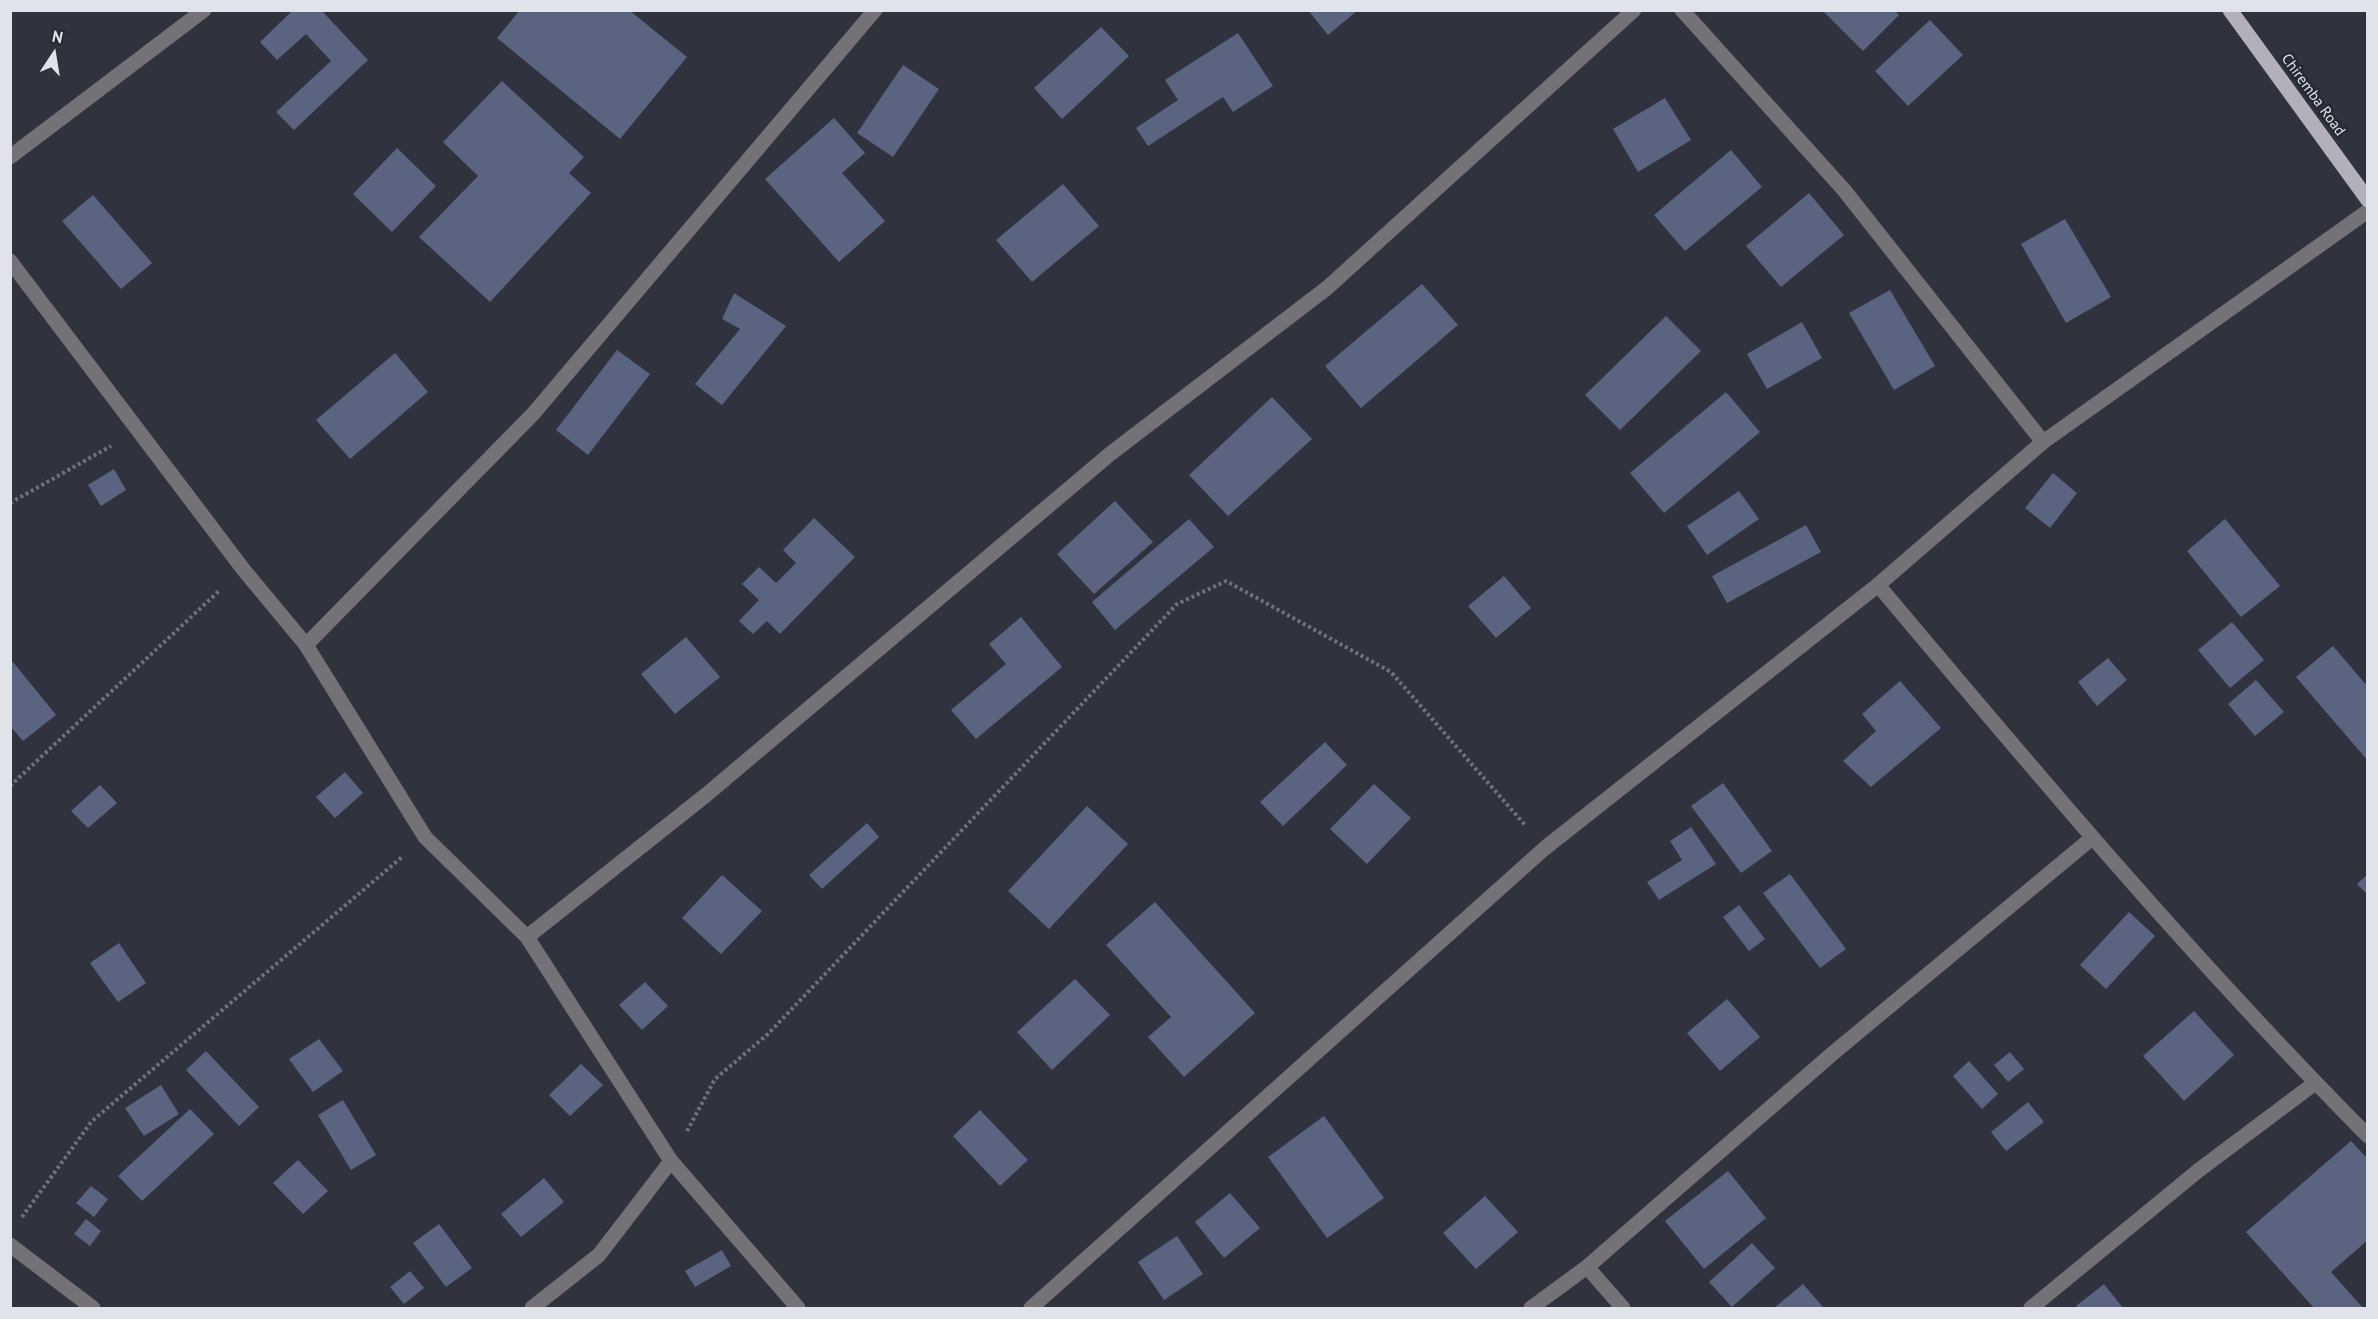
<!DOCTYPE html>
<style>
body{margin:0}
#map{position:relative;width:2378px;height:1319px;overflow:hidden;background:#30333e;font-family:"PT Sans",sans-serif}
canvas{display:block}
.frame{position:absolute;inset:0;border:12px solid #e1e3ea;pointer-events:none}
.north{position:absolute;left:24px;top:24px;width:60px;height:60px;-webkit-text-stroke:4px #262933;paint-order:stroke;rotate:12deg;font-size:16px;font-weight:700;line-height:24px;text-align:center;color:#e1e3ea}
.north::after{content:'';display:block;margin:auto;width:21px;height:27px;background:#e1e3ea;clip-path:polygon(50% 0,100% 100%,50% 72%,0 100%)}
</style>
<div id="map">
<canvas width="2378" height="1319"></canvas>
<div class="frame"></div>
<div class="north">N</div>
</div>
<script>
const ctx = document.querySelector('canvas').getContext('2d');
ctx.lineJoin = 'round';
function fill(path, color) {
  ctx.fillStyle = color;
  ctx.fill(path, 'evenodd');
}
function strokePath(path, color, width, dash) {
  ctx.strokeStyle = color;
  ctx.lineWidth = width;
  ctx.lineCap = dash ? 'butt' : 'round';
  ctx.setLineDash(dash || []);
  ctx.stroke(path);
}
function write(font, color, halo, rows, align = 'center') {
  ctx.font = font + ' "PT Sans",sans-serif';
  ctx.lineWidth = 5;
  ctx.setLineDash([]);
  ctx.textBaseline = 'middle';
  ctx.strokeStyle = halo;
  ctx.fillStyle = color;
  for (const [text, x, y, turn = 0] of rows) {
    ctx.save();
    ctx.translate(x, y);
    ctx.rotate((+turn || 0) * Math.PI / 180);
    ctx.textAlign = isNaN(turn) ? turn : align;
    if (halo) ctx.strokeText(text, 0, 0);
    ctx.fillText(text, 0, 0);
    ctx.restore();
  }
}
fill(new Path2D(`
 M293,10h28l47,50 -74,70 -18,-18 55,-51 -25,-27 -29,26 -17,-18z
 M520,10h109l58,47 -67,82 -123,-101z
 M1308,10h50l-30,25z
 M1822,10h72l5,5 -36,36z
 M1930,20l33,35 -55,51 -33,-35z
 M1101,27l28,29 -67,63 -28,-31z
 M1238,33l35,53 -40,26 -10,-15 -75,49 -12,-18 42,-28 -13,-20z
 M903,65l36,24 -46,68 -36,-24z
 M502,81l82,76 -15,16 22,20 -101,109 -71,-65 59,-61 -35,-34z
 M1665,98l26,42 -53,32 -25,-43z
 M834,118l31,35 -23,20 43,48 -46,41 -74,-83z
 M397,148l39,38 -44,46 -39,-38z
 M1731,150l31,37 -77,64 -31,-36z
 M1063,184l36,42 -67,56 -36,-42z
 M1809,193l35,42 -63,52 -35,-41z
 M93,195l59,68 -31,26 -59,-68z
 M2065,219l46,78 -45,26 -45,-79z
 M1422,284l36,41 -97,83 -36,-42z
 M1890,290l45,76 -41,24 -45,-77z
 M734,293l52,33 -64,79 -27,-21 45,-55 -18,-10z
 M1666,316l35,35 -81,79 -35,-35z
 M1802,322l20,36 -55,31 -20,-35z
 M617,350l33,24 -62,81 -32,-25z
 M395,353l33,39 -78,67 -34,-39z
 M1726,392l34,40 -96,81 -34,-40z
 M1272,397l40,42 -84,77 -39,-41z
 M114,469l12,21 -25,16 -13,-21z
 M2053,473l24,20 -27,35 -25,-20z
 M1739,491l20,28 -52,36 -20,-29z
 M1115,501l38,41 -59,52 -37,-40z
 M814,518l41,39 -75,77 -13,-13 -14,13 -14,-13 20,-21 -17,-16 17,-17 17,16 20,-20 -13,-13z
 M1189,519l25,28 -99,83 -23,-28z
 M2225,519l55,67 -39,31 -54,-66z
 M1806,525l15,27 -94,51 -15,-27z
 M1504,576l27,32 -35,30 -28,-32z
 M1021,617l41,50 -86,72 -25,-29 55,-46 -17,-20z
 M2232,622l32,38 -34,28 -32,-38z
 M686,637l34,40 -45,37 -34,-40z
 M2333,646l35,41v74l-72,-84z
 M2108,658l19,22 -30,26 -19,-24z
 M13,662l43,53 -33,26 -13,-15v-62z
 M2256,680l28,32 -29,24 -27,-32z
 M1900,681l41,47 -70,59 -28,-26 33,-30 -14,-17z
 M1325,742l22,23 -64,61 -23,-24z
 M345,772l18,21 -28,25 -19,-21z
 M1723,783l49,68 -31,22 -50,-67z
 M1374,784l37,34 -44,46 -37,-35z
 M100,785l17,18 -29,25 -17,-17z
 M1087,806l41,38 -79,85 -41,-38z
 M867,823l12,14 -57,52 -13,-14z
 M1691,827l25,37 -57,36 -12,-18 35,-22 -12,-19z
 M1790,874l56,75 -26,19 -57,-75z
 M2368,874v21l-11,-11z
 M722,875l40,36 -41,43 -39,-36z
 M1155,902l100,111 -71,64 -36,-40 23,-20 -65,-72z
 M1739,905l26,34 -16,12 -26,-34z
 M2129,912l26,24 -49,53 -26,-24z
 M119,943l27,40 -28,19 -28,-39z
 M1075,979l35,36 -58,55 -35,-38z
 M645,982l23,24 -26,24 -23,-25z
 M1727,999l33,38 -40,34 -33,-38z
 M2194,1011l40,44 -50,46 -41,-45z
 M319,1039l24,32 -30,21 -24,-33z
 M206,1051l53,56 -20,19 -53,-56z
 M2010,1052l14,17 -16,13 -14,-17z
 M1969,1061l29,33 -16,15 -29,-33z
 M581,1064l22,21 -33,31 -21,-21z
 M161,1085l18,29 -35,22 -19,-28z
 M343,1100l33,55 -25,15 -33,-55z
 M2028,1102l16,20 -38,29 -15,-19z
 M190,1109l24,25 -72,67 -24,-25z
 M980,1110l48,50 -28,26 -47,-50z
 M1324,1116l60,82 -57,40 -59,-81z
 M2351,1141l17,18v81l-37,32 32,36h-49l-68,-76z
 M298,1160l30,31 -25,23 -30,-31z
 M1728,1171l38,47 -62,51 -39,-48z
 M544,1178l20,24 -43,35 -20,-23z
 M91,1186l17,13 -14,18 -18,-14z
 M1230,1193l30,35 -36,30 -29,-36z
 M1485,1196l33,36 -42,37 -33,-36z
 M86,1219l15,12 -11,15 -16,-12z
 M439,1224l33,44 -26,19 -33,-44z
 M1177,1236l26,38 -39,26 -26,-38z
 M1752,1243l23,25 -43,39 -23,-25z
 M722,1250l9,16 -36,21 -10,-16z
 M410,1271l14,17 -20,16 -14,-17z
 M1803,1284l21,24h-50z
 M2104,1284l19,24h-46l-1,-2z`), '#5a6380');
strokePath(new Path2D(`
 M10,503l101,-57
 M10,786l210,-196
 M687,1131l28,-52 53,-45 409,-430 49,-23 165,91 134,153
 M22,1217l70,-96 310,-264`), '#6f717b', 4, [3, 3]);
strokePath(new Path2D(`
 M1682,10l162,180 199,252
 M10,157l194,-147
 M10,261l233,308 63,76 119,192 102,100 144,224 127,147
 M1878,585c158,188 316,376 490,551
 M306,645l227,-231 342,-404
 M527,937l179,-142 404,-341 217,-166 307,-278
 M10,1245l83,63
 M1587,1267l36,41
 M532,1308l67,-53 72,-94
 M1031,1308l514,-460 333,-263 165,-143 325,-231
 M1531,1308l56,-41 245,-213 260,-216
 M2031,1308l168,-138 116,-87`), '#747277', 15);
strokePath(new Path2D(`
 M2230,10l138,190`), '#b3b0bb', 15);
write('15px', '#e1e3ea', '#262933', [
 ["Chiremba Road",2313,95,54]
]);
</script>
